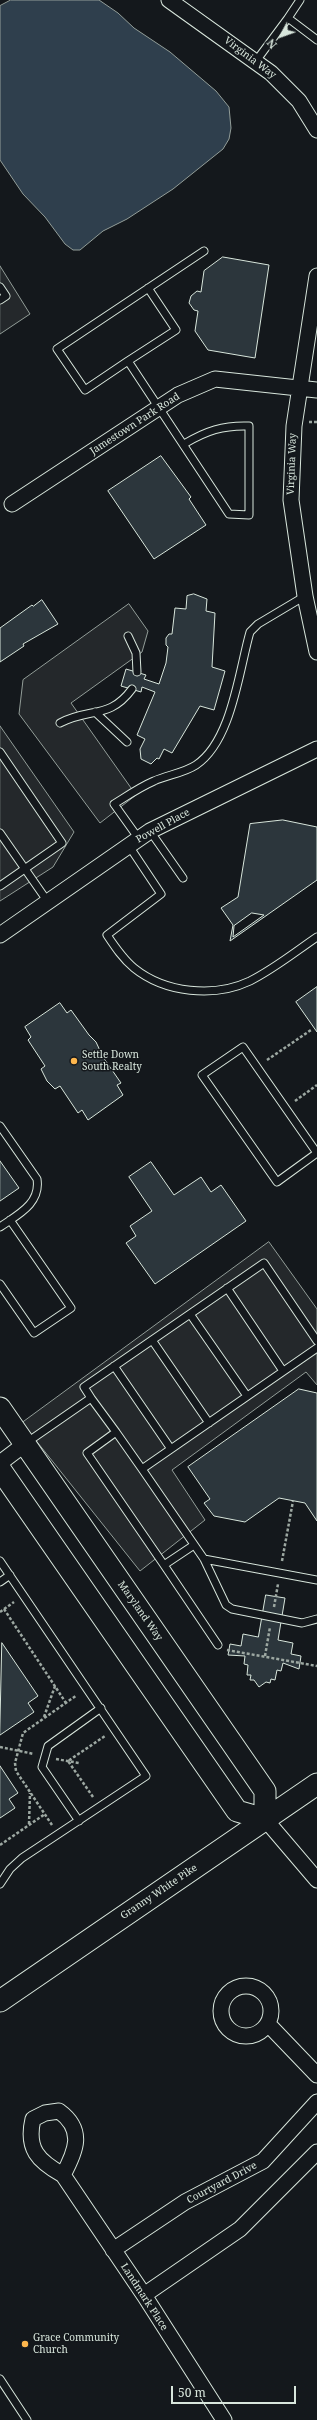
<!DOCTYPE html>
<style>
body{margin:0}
#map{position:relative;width:317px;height:2420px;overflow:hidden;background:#14181c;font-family:"Noto Serif",serif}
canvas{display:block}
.north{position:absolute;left:261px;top:16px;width:40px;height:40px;-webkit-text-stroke:3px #14181c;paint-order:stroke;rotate:229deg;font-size:11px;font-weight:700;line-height:16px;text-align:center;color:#d8e6dc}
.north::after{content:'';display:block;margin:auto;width:14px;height:18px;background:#d8e6dc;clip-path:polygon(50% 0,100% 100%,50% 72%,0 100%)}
.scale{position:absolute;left:171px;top:2386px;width:125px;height:18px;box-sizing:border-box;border:2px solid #d8e6dc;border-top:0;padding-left:5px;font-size:12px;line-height:14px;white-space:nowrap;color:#d8e6dc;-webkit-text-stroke:3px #14181c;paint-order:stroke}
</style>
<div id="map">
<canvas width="317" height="2420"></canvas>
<div class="north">N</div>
<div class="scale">50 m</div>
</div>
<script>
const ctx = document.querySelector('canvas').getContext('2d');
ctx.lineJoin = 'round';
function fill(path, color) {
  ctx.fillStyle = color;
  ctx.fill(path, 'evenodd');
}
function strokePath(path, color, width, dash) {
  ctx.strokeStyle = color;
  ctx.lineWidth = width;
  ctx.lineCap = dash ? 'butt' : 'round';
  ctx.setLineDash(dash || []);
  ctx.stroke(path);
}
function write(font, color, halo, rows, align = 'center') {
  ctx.font = font + ' "Noto Serif",serif';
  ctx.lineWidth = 3;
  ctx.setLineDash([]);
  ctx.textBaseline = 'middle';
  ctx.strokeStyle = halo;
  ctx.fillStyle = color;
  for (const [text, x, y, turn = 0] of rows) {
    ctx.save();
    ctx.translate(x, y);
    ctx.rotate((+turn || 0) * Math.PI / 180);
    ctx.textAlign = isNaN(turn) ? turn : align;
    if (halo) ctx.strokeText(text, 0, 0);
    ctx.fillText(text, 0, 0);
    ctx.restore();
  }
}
const parking = new Path2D(`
 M0,266l30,48 -30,20z
 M129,604l19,27 -6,21 -71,51 65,92 -36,28 -81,-109 4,-34z
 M0,726l74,106 -21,35 -53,34z
 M269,1242l48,67v76l-11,-13 -134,98 33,50 -65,51 -118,-148z`);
fill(parking, '#24282b');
strokePath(parking, '#939e99', 1);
const water = new Path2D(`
 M11,0h88l19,13 16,15 36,24 46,39 13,16 2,21 -2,11 -6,10 -50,40 -46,30 -24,12 -23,19h-7l-8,-6 -20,-27 -22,-23 -23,-34v-154z`);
fill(water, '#2f3f4d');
strokePath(water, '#939e99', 1);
const building = new Path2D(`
 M223,257l46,8 -14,93 -47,-8 -13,-19 3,-20 -4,-1 -5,-7 2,-7 6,-5 4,1 3,-21z
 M161,456l30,41 -2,2 17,26 -52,34 -46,-68z
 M194,594l13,5 -1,12 9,2 -3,54 13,4 -11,39 -14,-4 -28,47 -8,-4 -5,10 -2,-1 -6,6 -10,-5 -1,-10 5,-10 -8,-4 18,-43 -13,-5 -1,5 -20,-6 5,-17 20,6 -2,4 15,5 7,-21 2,-16 -2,-2v-7l3,-4h3l3,-26 11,1 1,-13z
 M42,600l16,24 -35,20 1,2 -24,16v-34l32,-23 1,1z
 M283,820l34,7v53l-87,61 3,-16 -12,-17 17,-11 12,-73zM252,913l12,2 -31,22 1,-11z
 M317,987v45l-21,-30z
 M60,1003l7,10 4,-3 18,25 7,7 7,15 18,26 -4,2 6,10 -35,25 -6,-10 -4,3 -18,-27 -5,3 -8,-8 -6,-12 4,-3 -17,-26 3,-3 -6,-10z
 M0,1161l19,27 -19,13z
 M151,1162l23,33 27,-18 10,15 10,-7 25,36 -91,63 -29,-41 10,-7 -6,-10 22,-15 -23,-34z
 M299,1389l18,4v128l-12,-18 -26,-5 -34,24 -31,-6 -10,-13 6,-4 -22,-32z
 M266,1595l19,3 -7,42 15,3 -2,11 10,2 -2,13 -16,-6 -2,8 -4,-1 -2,10 -4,-1 -1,4 -4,-1 -7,5 -5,-7h-4l1,-5h-4l1,-10 -4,-1 1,-8 -17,-1 2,-11 11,2 2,-12 15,3z
 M2,1643l36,53 -10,7 6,9 -34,23z
 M0,1766l18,27 -9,6 6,9 -15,10z`);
fill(building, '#2c363c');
strokePath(building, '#d8e6dc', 1);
const service = new Path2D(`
 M288,18l12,-18
 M256,61l32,-43 29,22
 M0,287l6,9 -6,4
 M128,361l48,-31 -28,-42
 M184,444c22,-13 39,-19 65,-18v89l-20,-1 -101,-153 -43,29 -28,-41 147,-98
 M128,636l8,17 1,19
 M95,712l32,30
 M60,723c30,-16 49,-3 72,-34
 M0,752l62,91 -62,43
 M150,831l33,47
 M0,833l48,69
 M139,839l-25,-35c13,-8 26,-17 40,-23 13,-6 30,-8 42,-16 36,-24 43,-95 54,-133l8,-8 47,-28
 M129,846l32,48 -54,41c8,12 16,24 27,33 31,25 80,30 116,13 24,-12 45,-29 67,-44
 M0,1126l37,53c4,25 -20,36 -37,48
 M317,1153l-74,-106 -41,28 75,107 40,-29
 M0,1284l34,49 37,-25 -61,-88
 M227,1288l56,83
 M190,1314l57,82
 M152,1340l57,83
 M114,1366l57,83
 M91,1398l-7,-11 180,-124 53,78
 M116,1432l26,37 175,-121
 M26,1443l65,-45 25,34 -29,21 77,112 30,-20
 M142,1469l62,90 22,46 6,4 70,14 15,-4
 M204,1559l113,21
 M0,1561l146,215 -124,82 -12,11 -10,15
 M164,1565l54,80
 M0,1582l10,-7
 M79,1821l-37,-54 6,-21 53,-38
 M0,2379l27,41`);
const minor = new Path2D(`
 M169,0l102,73 28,28 18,29
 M317,276l-23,150 -3,74 14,96 12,56
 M12,504l166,-109 37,-16 102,11
 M0,935l150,-104 167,-82
 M0,1463l25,-19
 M265,1819l52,61
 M221 2011a25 25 0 1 1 50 0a25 25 0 1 1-50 0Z
 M268,2024l49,51
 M63,2175c13,-24 22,-45 -4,-64l-14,2 -12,6c-7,30 5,42 30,56l81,120 80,125
 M113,2250l72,-48 78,-41 54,-59
 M144,2295l96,-66 77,-77`);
const secondary = new Path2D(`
 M0,1408l265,383v28
 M0,1469l237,342 28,8
 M0,2001l317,-217`);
strokePath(service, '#d8e6dc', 9);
strokePath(minor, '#d8e6dc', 17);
strokePath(secondary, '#d8e6dc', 23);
strokePath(new Path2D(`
 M309,422h8
 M267,1060l44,-30
 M295,1101l22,-16
 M282,1561l11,-60
 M274,1607l4,-23
 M4,1609l62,94
 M0,1612l14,-10
 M227,1650l90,16
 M265,1656l5,-29
 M44,1717l11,-31
 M0,1747l34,7
 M56,1759l23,4
 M93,1797l-25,-36 37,-25
 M29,1824l1,-31
 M52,1825l-36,-54 -1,-8 8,-30 54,-38
 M0,1845l45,-31`), '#9da8a2', 2.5, [3, 2]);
strokePath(service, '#14181c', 7);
strokePath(minor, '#14181c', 15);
strokePath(secondary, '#14181c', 21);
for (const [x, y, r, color] of [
 [74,1061,4,"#ffb74d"],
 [25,2344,4,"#ffb74d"]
]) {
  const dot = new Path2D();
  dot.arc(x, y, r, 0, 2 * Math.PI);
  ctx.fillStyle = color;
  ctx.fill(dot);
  strokePath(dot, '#14181c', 1.5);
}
write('10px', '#d8e6dc', '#14181c', [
 ["Virginia Way",250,58,37],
 ["Jamestown Park Road",135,424,-33],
 ["Virginia Way",292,464,-88],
 ["Powell Place",163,826,-29],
 ["Maryland Way",140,1611,55],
 ["Granny White Pike",159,1892,-34],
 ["Courtyard Drive",222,2183,-28],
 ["Landmark Place",144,2297,57]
]);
write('10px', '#d8e6dc', '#14181c', [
 ["Settle Down",82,1055],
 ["South Realty",82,1067],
 ["Grace Community",33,2338],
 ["Church",33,2350]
], 'left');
</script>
